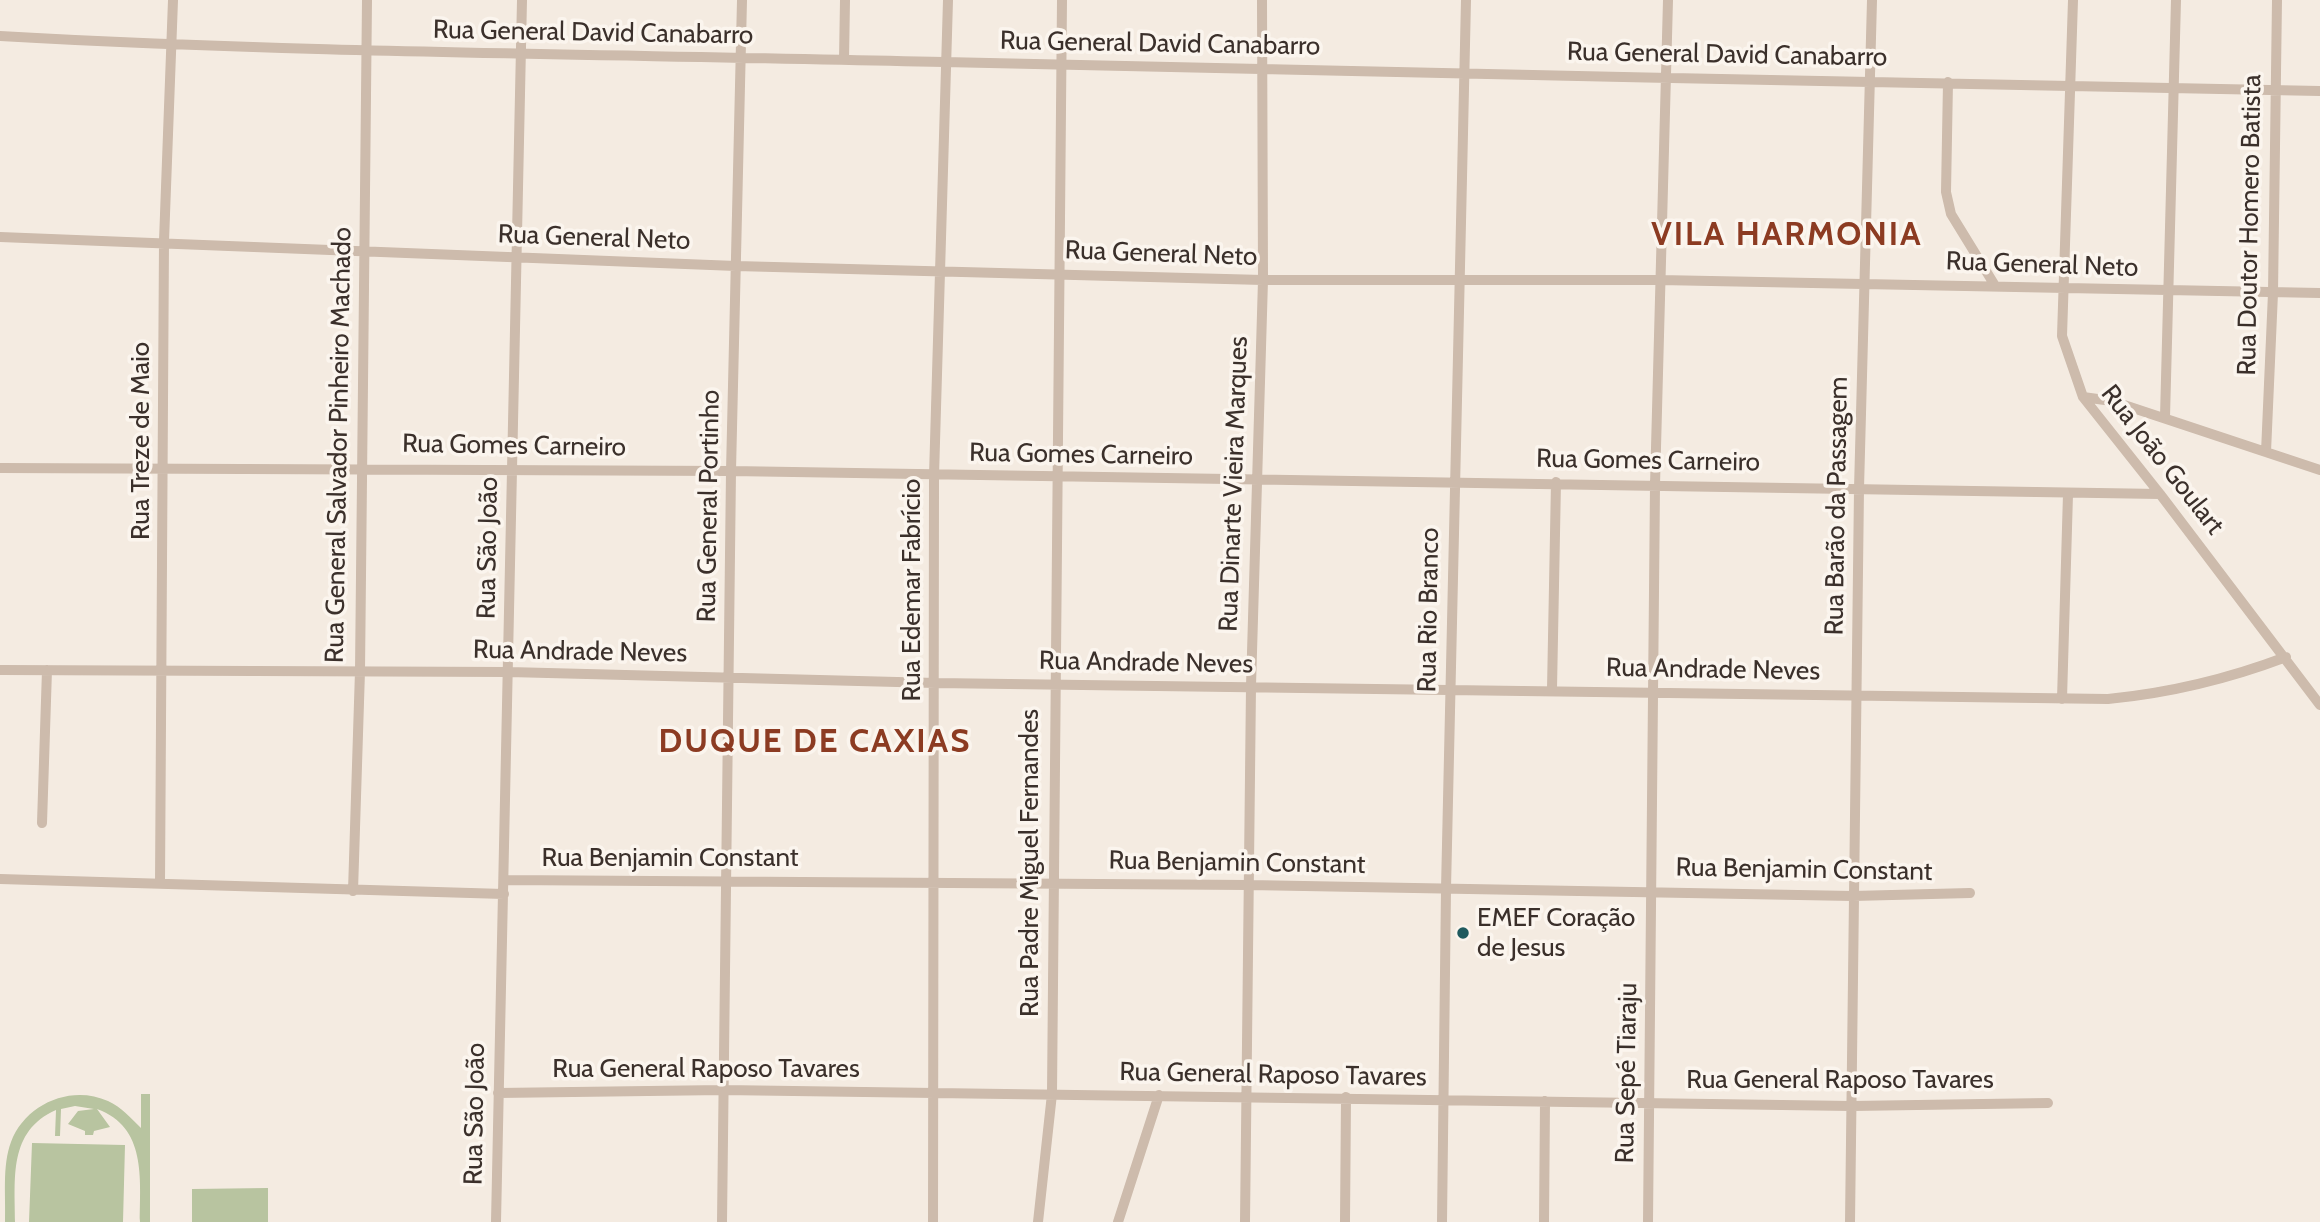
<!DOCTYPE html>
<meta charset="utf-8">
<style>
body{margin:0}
canvas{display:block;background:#f4ebe1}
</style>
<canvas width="2320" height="1222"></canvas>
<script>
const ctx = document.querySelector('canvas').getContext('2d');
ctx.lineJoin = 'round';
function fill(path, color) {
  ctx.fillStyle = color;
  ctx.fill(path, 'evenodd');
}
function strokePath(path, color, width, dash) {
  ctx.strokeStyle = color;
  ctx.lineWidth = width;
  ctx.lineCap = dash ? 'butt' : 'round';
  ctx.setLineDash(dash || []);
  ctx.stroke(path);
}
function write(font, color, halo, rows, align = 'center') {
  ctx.font = font + ' Cabin,sans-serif';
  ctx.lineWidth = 7;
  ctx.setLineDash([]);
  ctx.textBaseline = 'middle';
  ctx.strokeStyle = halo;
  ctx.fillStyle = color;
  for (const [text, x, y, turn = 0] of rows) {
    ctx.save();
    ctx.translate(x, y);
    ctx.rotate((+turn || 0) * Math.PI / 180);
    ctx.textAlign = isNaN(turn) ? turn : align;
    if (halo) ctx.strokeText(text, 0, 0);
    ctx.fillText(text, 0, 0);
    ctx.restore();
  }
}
fill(new Path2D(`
 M141,1094h9v128h-10c0,-43 7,-95 -43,-113l13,18 -16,4 -1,4h-8v-4l-17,-7 10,-13 16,-2 -19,-3 -14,3 -1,27h-5l1,-26c-48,21 -41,69 -41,112h-10c1,-26 -3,-56 6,-80 14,-38 60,-58 97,-41 13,6 23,17 33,27z
 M32,1143l93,2 -2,77h-94z
 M268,1188v34h-76v-33z`), '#b8c4a0');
strokePath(new Path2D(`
 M2073,0l-11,336 21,61 77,97 160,211
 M0,36c315,18 629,18 944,26 459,11 917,20 1376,29
 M844,60l1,-60
 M1948,82l-2,110 5,22 43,70
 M0,237l736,29 527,14h397l660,13
 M2083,397l29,4 208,69
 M2165,417l11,-417
 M2266,452l7,-159 4,-293
 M0,468l731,3 1429,23
 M0,670l509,2 427,11 1172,16c62,-6 120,-20 178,-42
 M1552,689l4,-207
 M2062,699l6,-205
 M42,823l5,-153
 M0,879l504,15
 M504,880l745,5 604,11 117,-3
 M160,882l4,-641 9,-241
 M353,891l7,-220 7,-671
 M498,1093l225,-3 1129,16 196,-3
 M496,1222l26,-1222
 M722,1222l9,-751 11,-471
 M933,1222l1,-746 14,-476
 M1038,1222l14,-128 10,-1094
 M1118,1222l41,-127
 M1245,1222l6,-536 12,-406 -1,-280
 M1345,1222l1,-125
 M1442,1222l4,-333 20,-889
 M1544,1222l1,-121
 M1648,1222l7,-737 13,-485
 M1850,1222l9,-733 13,-489`), '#cdbbac', 10);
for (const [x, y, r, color] of [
 [1463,933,7,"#1f5a5e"]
]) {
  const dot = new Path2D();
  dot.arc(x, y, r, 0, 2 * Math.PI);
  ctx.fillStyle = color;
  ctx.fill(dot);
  strokePath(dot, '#fbf5ee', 2.5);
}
write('26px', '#3b302b', '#fbf5ee', [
 ["Rua General David Canabarro",593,33,1],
 ["Rua General David Canabarro",1160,44,1],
 ["Rua General David Canabarro",1727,55,1],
 ["Rua Doutor Homero Batista",2250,225,-89],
 ["Rua General Neto",594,238,2],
 ["Rua General Neto",1161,254,2],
 ["Rua General Neto",2042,265,2],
 ["Rua Treze de Maio",141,441,-90],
 ["Rua General Salvador Pinheiro Machado",339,445,-89],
 ["Rua Gomes Carneiro",514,446,1],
 ["Rua Gomes Carneiro",1081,455,1],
 ["Rua João Goulart",2162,460,52],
 ["Rua Gomes Carneiro",1648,461,1],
 ["Rua Dinarte Vieira Marques",1234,484,-88],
 ["Rua General Portinho",709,506,-89],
 ["Rua Barão da Passagem",1837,506,-89],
 ["Rua São João",488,548,-89],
 ["Rua Edemar Fabrício",912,590,-90],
 ["Rua Rio Branco",1429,610,-89],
 ["Rua Andrade Neves",580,652,1],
 ["Rua Andrade Neves",1146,663,1],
 ["Rua Andrade Neves",1713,670,1],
 ["Rua Benjamin Constant",670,858],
 ["Rua Padre Miguel Fernandes",1030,863,-90],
 ["Rua Benjamin Constant",1237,863,1],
 ["Rua Benjamin Constant",1804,870,1],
 ["Rua General Raposo Tavares",706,1069],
 ["Rua Sepé Tiaraju",1627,1073,-89],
 ["Rua General Raposo Tavares",1273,1075,1],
 ["Rua General Raposo Tavares",1840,1080],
 ["Rua São João",475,1114,-89]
]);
write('26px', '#3b302b', '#fbf5ee', [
 ["EMEF Coração",1477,918],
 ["de Jesus",1477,948]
], 'left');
ctx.letterSpacing = '2px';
write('bold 33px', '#8c3b22', '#fbf5ee', [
 ["VILA HARMONIA",1787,235],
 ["DUQUE DE CAXIAS",815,742]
]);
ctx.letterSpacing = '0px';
</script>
